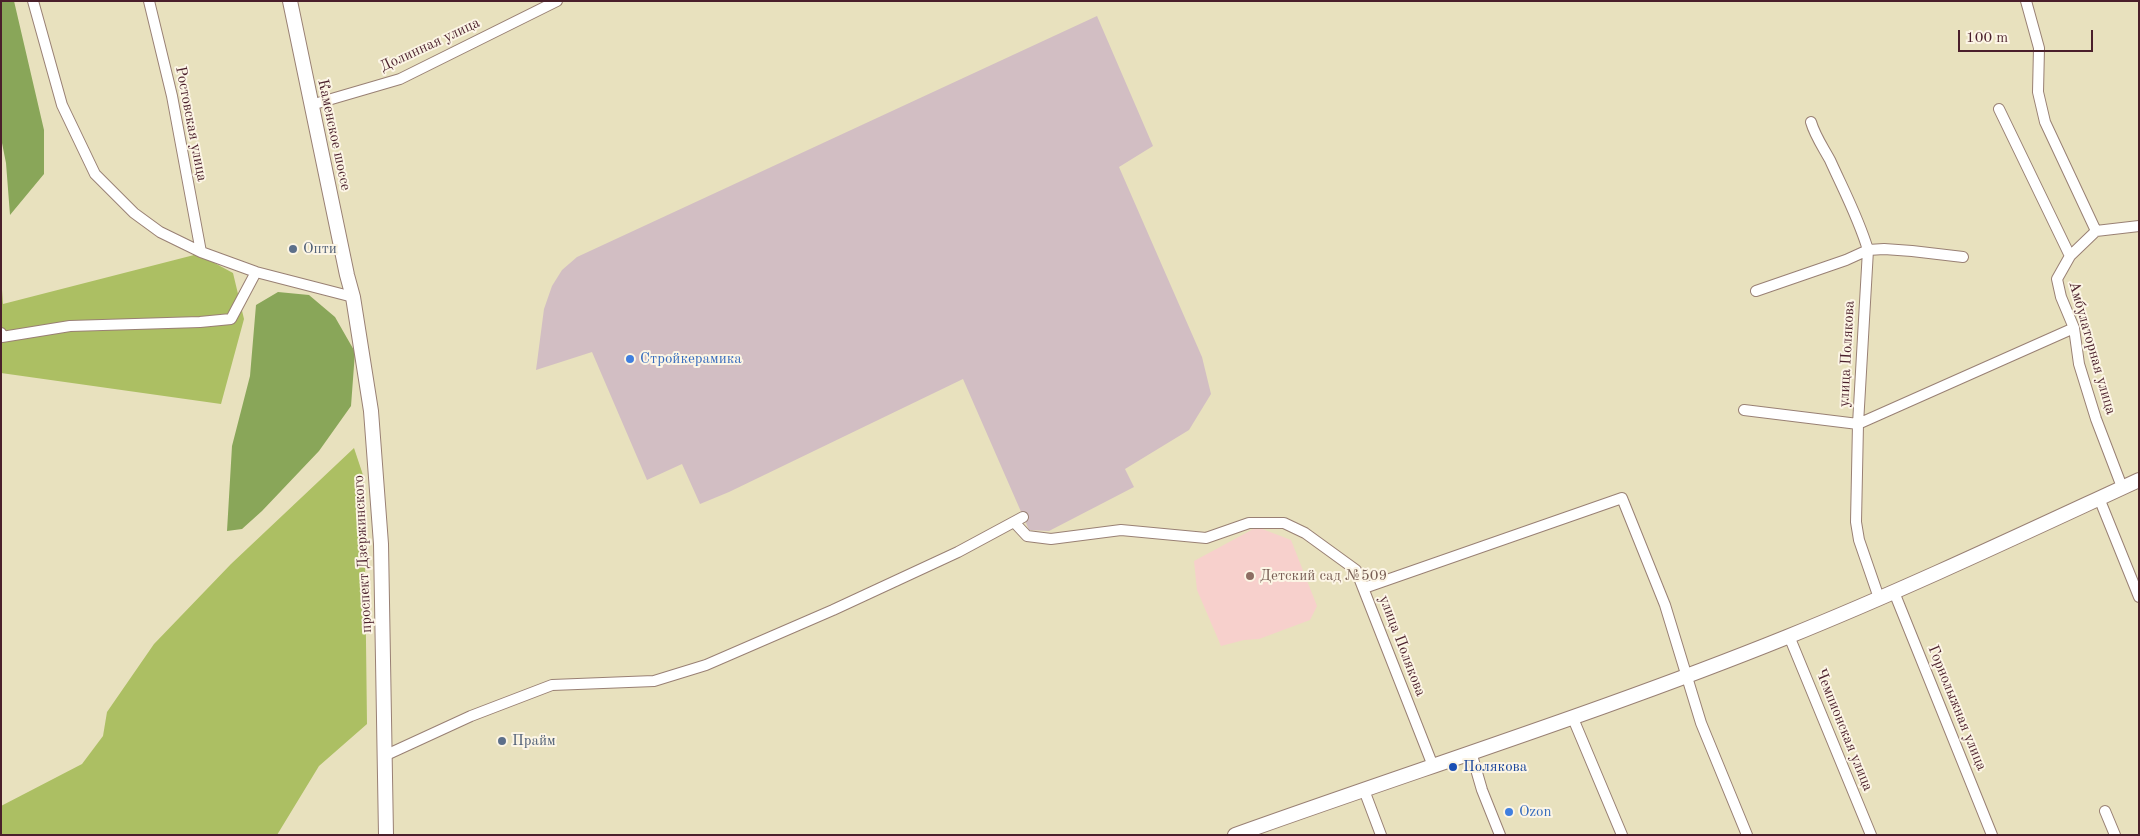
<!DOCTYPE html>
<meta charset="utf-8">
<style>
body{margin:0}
#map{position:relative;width:2140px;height:836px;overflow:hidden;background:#e8e1be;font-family:"Old Standard TT",serif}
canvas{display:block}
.frame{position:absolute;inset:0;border:2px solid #4a1f2b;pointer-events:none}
.scale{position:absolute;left:1958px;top:30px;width:135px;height:22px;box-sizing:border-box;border:2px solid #4a1f2b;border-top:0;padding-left:6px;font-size:15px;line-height:18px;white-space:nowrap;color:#4a1f2b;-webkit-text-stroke:4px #fcf5e5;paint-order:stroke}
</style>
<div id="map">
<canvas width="2140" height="836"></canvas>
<div class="frame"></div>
<div class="scale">100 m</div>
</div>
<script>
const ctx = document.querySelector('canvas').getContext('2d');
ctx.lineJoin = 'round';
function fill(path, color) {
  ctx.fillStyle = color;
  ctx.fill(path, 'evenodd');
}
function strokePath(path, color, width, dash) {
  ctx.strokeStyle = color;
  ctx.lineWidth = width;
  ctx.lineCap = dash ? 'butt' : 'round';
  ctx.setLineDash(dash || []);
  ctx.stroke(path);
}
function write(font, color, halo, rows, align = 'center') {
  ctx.font = font + ' "Old Standard TT",serif';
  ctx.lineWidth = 4;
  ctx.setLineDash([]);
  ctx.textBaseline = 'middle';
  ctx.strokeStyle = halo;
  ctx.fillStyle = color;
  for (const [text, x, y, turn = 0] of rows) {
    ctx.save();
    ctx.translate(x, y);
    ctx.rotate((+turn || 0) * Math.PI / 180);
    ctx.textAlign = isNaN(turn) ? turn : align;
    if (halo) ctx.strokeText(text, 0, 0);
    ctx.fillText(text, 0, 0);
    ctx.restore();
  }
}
fill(new Path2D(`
 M1257,527l34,13 26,66 -7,14 -51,19 -15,1 -23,6 -24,-56 -3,-29z`), '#f7d0cc');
fill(new Path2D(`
 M1097,16l56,130 -34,21 83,190 9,37 -22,36 -64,39 9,18 -85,44 -20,-1 -66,-151 -234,113 -29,12 -18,-40 -35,16 -55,-128 -56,18 8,-61 8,-23 10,-16 15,-13z`), '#d2bec3');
fill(new Path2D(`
 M198,254l35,19 11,46 -23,85 -220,-31v-98l2,29z
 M354,448l10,30 3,246 -48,42 -42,69h-276v-29l81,-42 21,-28 4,-24 47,-68 77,-80z`), '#acbf63');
fill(new Path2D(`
 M1,1h13l30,129v44l-34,41 -4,-52 -5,-25z
 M278,292l31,3 26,22 20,35 -4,54 -32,45 -57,60 -20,18 -15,2 5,-85 18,-70 6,-71z`), '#89a659');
const street = new Path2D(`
 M33,1l29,104 33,69 39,39 26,19 41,20 55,20 97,25
 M149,1l23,95 29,156
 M2026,1l13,47 -1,44 7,30 51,109 -26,25 -13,23 4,18 13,31 5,36 17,55 26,68
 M311,105l89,-26 157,-78
 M1999,109l71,147
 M1811,122c4,14 12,25 19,38 13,29 29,59 38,90l-10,174 -2,98 3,18 20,58
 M2096,231l43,-5
 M1756,291l90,-31 22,-10 16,-1 28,2 51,6
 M1,333l1,4 68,-11 130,-4 31,-3 25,-47
 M1744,410l114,14 216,-96
 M2099,498l40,99
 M1014,522l13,14 24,3 70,-9 85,8 43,-15h35l21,10 51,37 77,196
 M1364,588l258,-90 43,107 36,118 46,112
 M1894,592l98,243
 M1789,636l82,199
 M1572,716l50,119
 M1471,752l11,38 18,45
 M384,756l87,-40 81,-31 102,-4 52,-16 127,-55 125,-58 65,-35
 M1364,790l17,45
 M2105,811l10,24`);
const secondary = new Path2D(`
 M290,1l57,274 6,22 18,114 10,133 5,291
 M1235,835c184,-66 371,-125 552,-198 119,-48 235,-103 352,-157`);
strokePath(street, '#998074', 12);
strokePath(secondary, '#998074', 16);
strokePath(street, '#fff', 10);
strokePath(secondary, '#fff', 14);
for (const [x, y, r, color] of [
 [293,249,5,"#5c6f8a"],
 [630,359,5,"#3f7fe0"],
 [1250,576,5,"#8d6e63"],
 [502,741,5,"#5c6f8a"],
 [1453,767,5,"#1a4fb4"],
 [1509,812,5,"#3f7fe0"]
]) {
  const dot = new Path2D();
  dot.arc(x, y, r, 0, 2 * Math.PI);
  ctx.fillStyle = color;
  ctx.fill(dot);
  strokePath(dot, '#fcf5e5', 2);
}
write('15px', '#4a1f2b', '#fcf5e5', [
 ["Долинная улица",430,45,-25],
 ["Ростовская улица",191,124,79],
 ["Каменское шоссе",334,135,78],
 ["Амбулаторная улица",2092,348,74],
 ["улица Полякова",1847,354,-87],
 ["проспект Дзержинского",363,554,-93],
 ["улица Полякова",1402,646,69],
 ["Горнолыжная улица",1957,708,68],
 ["Чемпионская улица",1844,730,68]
]);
write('15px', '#4e5e75', '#fcf5e5', [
 ["Опти",303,249],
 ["Прайм",512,741]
], 'left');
write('15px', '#366cbe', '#fcf5e5', [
 ["Стройкерамика",640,359],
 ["Ozon",1519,812]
], 'left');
write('15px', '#785e54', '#fcf5e5', [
 ["Детский сад №509",1260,576]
], 'left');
write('15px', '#164399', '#fcf5e5', [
 ["Полякова",1463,767]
], 'left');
</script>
